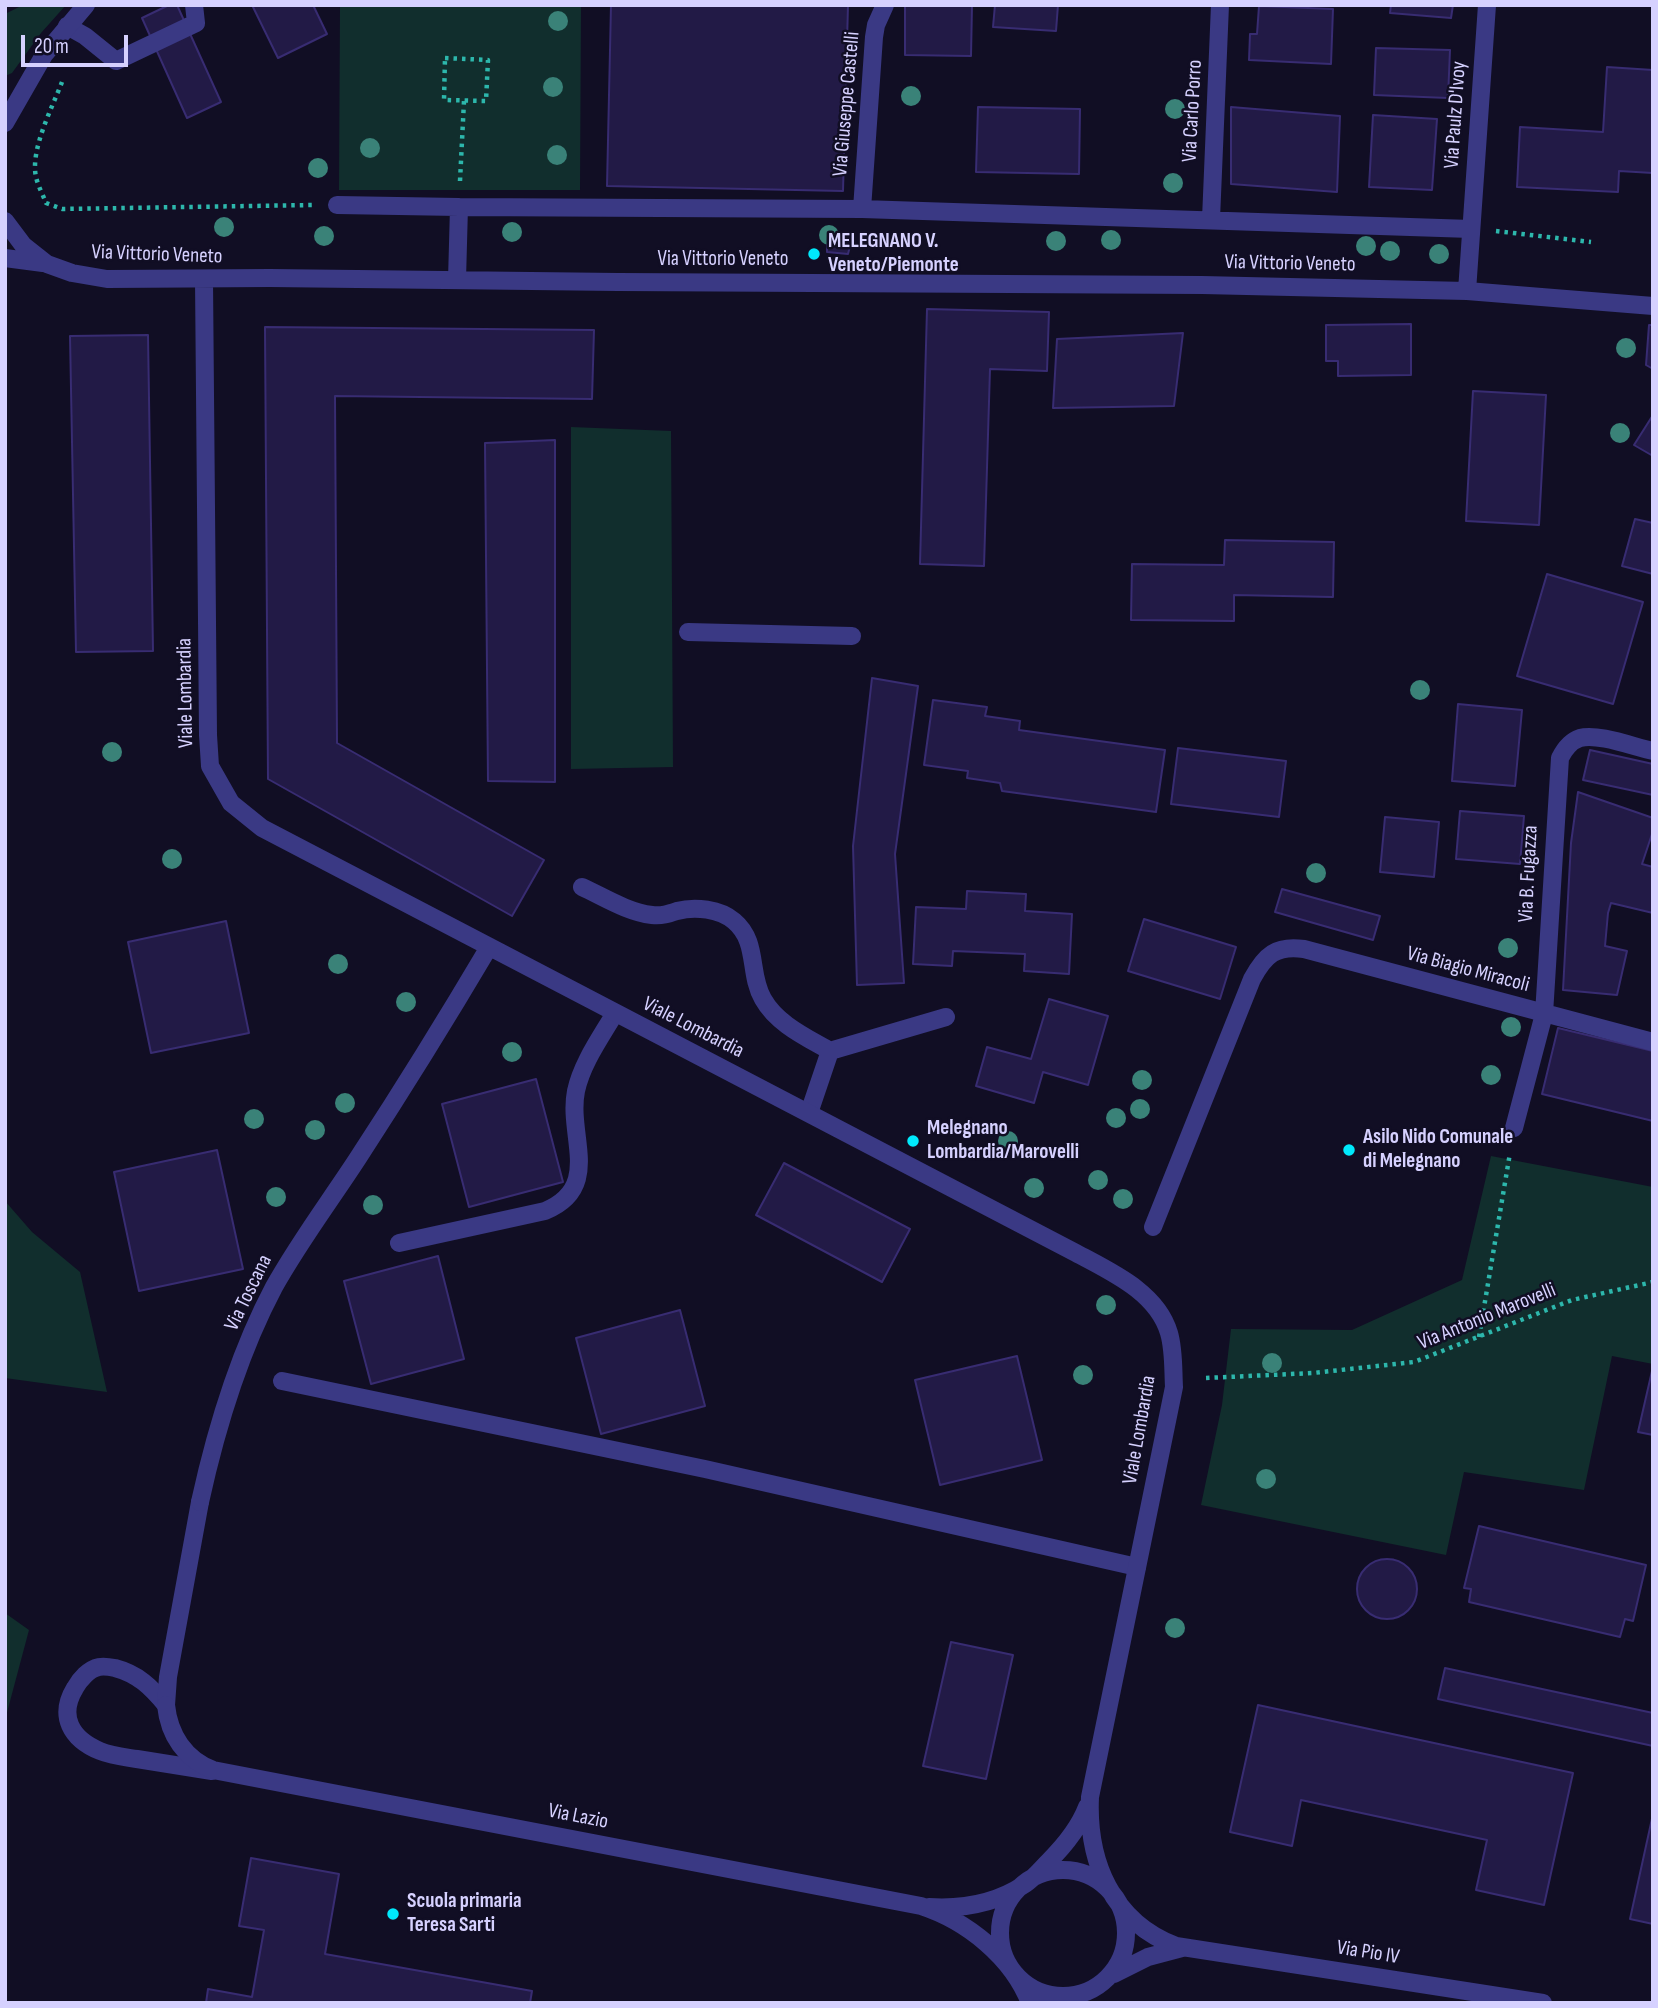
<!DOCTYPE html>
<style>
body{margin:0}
#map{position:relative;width:1658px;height:2008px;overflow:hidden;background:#110e24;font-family:"Sofia Sans Condensed",sans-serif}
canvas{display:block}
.frame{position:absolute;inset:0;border:7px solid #d6d1ff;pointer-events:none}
.scale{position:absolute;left:21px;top:35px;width:107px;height:32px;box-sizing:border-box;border:4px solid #d6d1ff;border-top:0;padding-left:9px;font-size:21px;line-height:24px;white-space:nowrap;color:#d6d1ff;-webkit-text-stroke:5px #110e24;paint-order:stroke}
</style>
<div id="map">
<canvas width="1658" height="2008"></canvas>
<div class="frame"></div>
<div class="scale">20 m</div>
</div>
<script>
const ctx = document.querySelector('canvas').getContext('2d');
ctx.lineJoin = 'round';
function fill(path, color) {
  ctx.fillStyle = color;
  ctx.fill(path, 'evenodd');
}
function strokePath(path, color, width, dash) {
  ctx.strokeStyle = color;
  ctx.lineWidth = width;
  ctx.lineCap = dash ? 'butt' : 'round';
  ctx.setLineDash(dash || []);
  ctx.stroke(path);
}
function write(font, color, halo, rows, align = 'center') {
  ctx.font = font + ' "Sofia Sans Condensed",sans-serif';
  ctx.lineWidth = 5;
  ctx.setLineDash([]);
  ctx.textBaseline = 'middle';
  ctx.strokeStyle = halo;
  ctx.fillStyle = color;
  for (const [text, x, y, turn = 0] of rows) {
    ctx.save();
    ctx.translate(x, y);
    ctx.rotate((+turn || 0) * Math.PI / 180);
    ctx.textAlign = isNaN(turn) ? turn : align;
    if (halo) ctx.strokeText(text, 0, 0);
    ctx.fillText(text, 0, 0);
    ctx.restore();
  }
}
fill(new Path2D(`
 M23,5h43l-25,28 -29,40 -7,3v-62z
 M340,5h241l-1,185h-241z
 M571,427l100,4 2,336 -102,2z
 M1491,1156l162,31v177l-41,-8 -28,134 -120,-18 -18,83 -245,-50 21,-100 9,-76 121,1 110,-50z
 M5,1201l27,31 48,40 27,120 -102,-14z
 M5,1613l24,17 -24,90z`), '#112e2d');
const building = new Path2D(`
 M169,5h8l44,97 -34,16 -45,-100z
 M252,5h61l14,29 -49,24z
 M611,5h237l-5,186 -236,-5z
 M905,5h67l-1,51 -66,-1z
 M995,5h63l-2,26 -63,-4z
 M1391,5h62l-2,13 -61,-5z
 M1259,6l74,3 -2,55 -82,-4 1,-26h7z
 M1376,48l74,2 -2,48 -74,-3z
 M1607,67l46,3v103l-34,-2 -1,21 -101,-5 3,-60 83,5z
 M978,107l102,2 -1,65 -103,-2z
 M1231,107l109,9 -3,76 -106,-8z
 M1373,115l64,4 -5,71 -63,-3z
 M827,244l23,2 -2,8 -21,-2z
 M927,309l122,3 -2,59 -57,-2 -6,197 -64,-2z
 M1411,324v51l-73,1v-15h-12v-36z
 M1649,325h4v44l-7,-4z
 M265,327l329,3 -2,69 -257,-3 2,347 207,117 -32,56 -244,-137z
 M1183,333l-9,73 -121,2 4,-69z
 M148,335l5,316 -77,1 -6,-316z
 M1473,391l73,4 -7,130 -73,-4z
 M1653,415v41l-19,-11z
 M555,440v342l-67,-1 -3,-338z
 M1635,519l18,4v51l-31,-8z
 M1225,540l109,2 -1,55 -99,-2v26l-103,-1 1,-56 92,1z
 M1547,574l96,28 -30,102 -96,-28z
 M872,678l46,8 -23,168 9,129 -47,2 -4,-139z
 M933,700l54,7 -2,9 35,5 -1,9 146,20 -9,62 -154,-21 -2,-8 -33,-5 1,-7 -44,-6z
 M1458,704l64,6 -7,76 -63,-5z
 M1178,748l108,13 -7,56 -108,-13z
 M1590,750l63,14v31l-70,-15z
 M1578,792l75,26v13l-11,33 11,3v46l-42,-10 -3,10 -3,33 22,5 -10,44 -54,-5 8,-147z
 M1460,811l64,5 -4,48 -64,-5z
 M1385,817l54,5 -5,55 -54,-5z
 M1282,889l98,27 -7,24 -98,-28z
 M967,891l59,3 -1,17 47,3 -3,60 -45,-3 1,-17 -72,-3 -1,15 -39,-2 3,-57 50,2z
 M1144,919l92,28 -16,52 -92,-28z
 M226,921l23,112 -98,20 -23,-111z
 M1049,999l59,17 -20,69 -45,-13 -9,31 -58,-17 11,-39 44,12z
 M1558,1028l95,23v70l-111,-27z
 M536,1079l27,103 -94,25 -27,-103z
 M217,1150l26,119 -104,22 -25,-119z
 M784,1163l126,66 -28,53 -126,-67z
 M438,1256l26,103 -93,25 -27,-103z
 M680,1310l25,96 -104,28 -25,-96z
 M1017,1356l25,104 -102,25 -25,-105z
 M1652,1371h1v64l-15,-3z
 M1479,1526l167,39 -13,56 -8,-2 -5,18 -151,-35 2,-13 -7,-1z
 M1357 1589a30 30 0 1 1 60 0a30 30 0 1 1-60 0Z
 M951,1642l62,13 -27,124 -63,-13z
 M1445,1668l208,45v33l-215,-47z
 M1258,1705l315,68 -29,132 -68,-15 11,-50 -186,-40 -9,46 -62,-14z
 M1653,1814v110l-23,-5z
 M251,1858l88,16 -14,80 207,37 -2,12h-324l2,-14 44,8 12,-67 -25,-4z`);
fill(building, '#221a46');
strokePath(building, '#382c72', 2);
strokePath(new Path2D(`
 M445,58l43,2 -2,41 -42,-1z
 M62,82c-10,26 -32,68 -26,95 2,9 7,18 10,26l16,6 250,-4
 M460,181l4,-80
 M1496,231l95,11
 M1479,1337l31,-184
 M1206,1378l107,-5 101,-11 158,-62 81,-18`), '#2db7ac', 4.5, [3.5, 5]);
strokePath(new Path2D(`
 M67,26l18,10 31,25 80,-38 -2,-18
 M582,887c22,10 45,25 70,28 10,1 16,-1 25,-4 18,-5 43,-2 57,10 25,21 14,52 29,78 14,25 43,38 67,52l-21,62
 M830,1051l116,-34
 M399,1243l146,-32c58,-24 22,-75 31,-120 6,-28 25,-54 39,-78
 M282,1381l423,88 432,98
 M166,1705c-15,-18 -28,-31 -51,-37 -5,-1 -11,-2 -16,-1 -10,2 -19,12 -24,21 -17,28 -4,51 25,63 12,5 25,6 37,8 25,4 50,8 75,12`), '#3a3984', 18);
strokePath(new Path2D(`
 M166,1705l2,-28 32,-175`), '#3a3984', 18);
strokePath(new Path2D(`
 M337,205l122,2 403,2 609,20
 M862,209l12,-172 2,-12 9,-20
 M1211,219l9,-214
 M5,221l18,24 24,19 25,9 35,6 163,-1 348,4 584,3 265,6 186,15
 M5,258l38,5
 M204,280l4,455 2,31 21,37 31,25 814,425c35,19 81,39 93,80 5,17 4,36 5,54l-84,410c-3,64 22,125 86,149l367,57
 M457,280l2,-73
 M1467,291l20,-286
 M688,632l164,4
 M1514,1128l30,-114 16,-256c4,-8 11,-17 20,-20 18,-5 54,9 73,13
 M1153,1227l99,-248c13,-24 24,-34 52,-30l349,93
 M200,1502c16,-73 39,-149 74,-215 25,-45 56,-86 84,-129 45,-69 89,-140 131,-211
 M166,1705c3,30 19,54 47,65l708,136c46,15 91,51 109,97
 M1000 1933a63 63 0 1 1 126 0a63 63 0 1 1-126 0Z
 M929,1907c33,2 68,-4 96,-23 9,-6 16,-15 24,-23 15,-15 30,-33 38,-54
 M1114,1974l34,-17 34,-9`), '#3a3984', 18);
strokePath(new Path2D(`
 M5,123l39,-68 42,-50`), '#3a3984', 18);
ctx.fillStyle = '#3a8278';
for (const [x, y] of [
 [558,21],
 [553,87],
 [911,96],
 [1175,109],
 [370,148],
 [557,155],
 [318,168],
 [1173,183],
 [224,227],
 [512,232],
 [829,235],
 [324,236],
 [1111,240],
 [1056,241],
 [1366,246],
 [1390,251],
 [1439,254],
 [1626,348],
 [1620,433],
 [1420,690],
 [112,752],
 [172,859],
 [1316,873],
 [1508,948],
 [338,964],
 [406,1002],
 [1511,1027],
 [512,1052],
 [1491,1075],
 [1142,1080],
 [345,1103],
 [1140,1109],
 [1116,1118],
 [254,1119],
 [315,1130],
 [1008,1141],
 [1098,1180],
 [1034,1188],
 [276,1197],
 [1123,1199],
 [373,1205],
 [1106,1305],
 [1272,1363],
 [1083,1375],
 [1266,1479],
 [1175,1628]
]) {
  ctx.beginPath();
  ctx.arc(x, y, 10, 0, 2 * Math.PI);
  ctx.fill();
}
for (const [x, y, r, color] of [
 [814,254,7,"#00e9fc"],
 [913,1141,7,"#00e9fc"],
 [1349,1150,7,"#00e9fc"],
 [393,1914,7,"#00e9fc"]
]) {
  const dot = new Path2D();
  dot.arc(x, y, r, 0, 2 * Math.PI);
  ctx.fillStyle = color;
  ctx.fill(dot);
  strokePath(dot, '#110e24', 2.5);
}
write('21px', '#d6d1ff', '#110e24', [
 ["Via Giuseppe Castelli",847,104,-85],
 ["Via Carlo Porro",1193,111,-87],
 ["Via Paulz D'Ivoy",1456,115,-86],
 ["Via Vittorio Veneto",157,255,2],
 ["Via Vittorio Veneto",723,260],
 ["Via Vittorio Veneto",1290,264,1],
 ["Viale Lombardia",186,693,-91],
 ["Via B. Fugazza",1529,874,-87],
 ["Via Biagio Miracoli",1468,970,15],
 ["Viale Lombardia",693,1028,27],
 ["Via Toscana",249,1293,-64],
 ["Via Antonio Marovelli",1487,1317,-22],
 ["Viale Lombardia",1140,1430,-80],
 ["Via Lazio",578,1817,11],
 ["Via Pio IV",1368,1953,9]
]);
write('bold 21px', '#d6d1ff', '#110e24', [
 ["MELEGNANO V.",828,242],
 ["Veneto/Piemonte",828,266],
 ["Melegnano",927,1129],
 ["Lombardia/Marovelli",927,1153],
 ["Asilo Nido Comunale",1363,1138],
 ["di Melegnano",1363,1162],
 ["Scuola primaria",407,1902],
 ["Teresa Sarti",407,1926]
], 'left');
</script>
